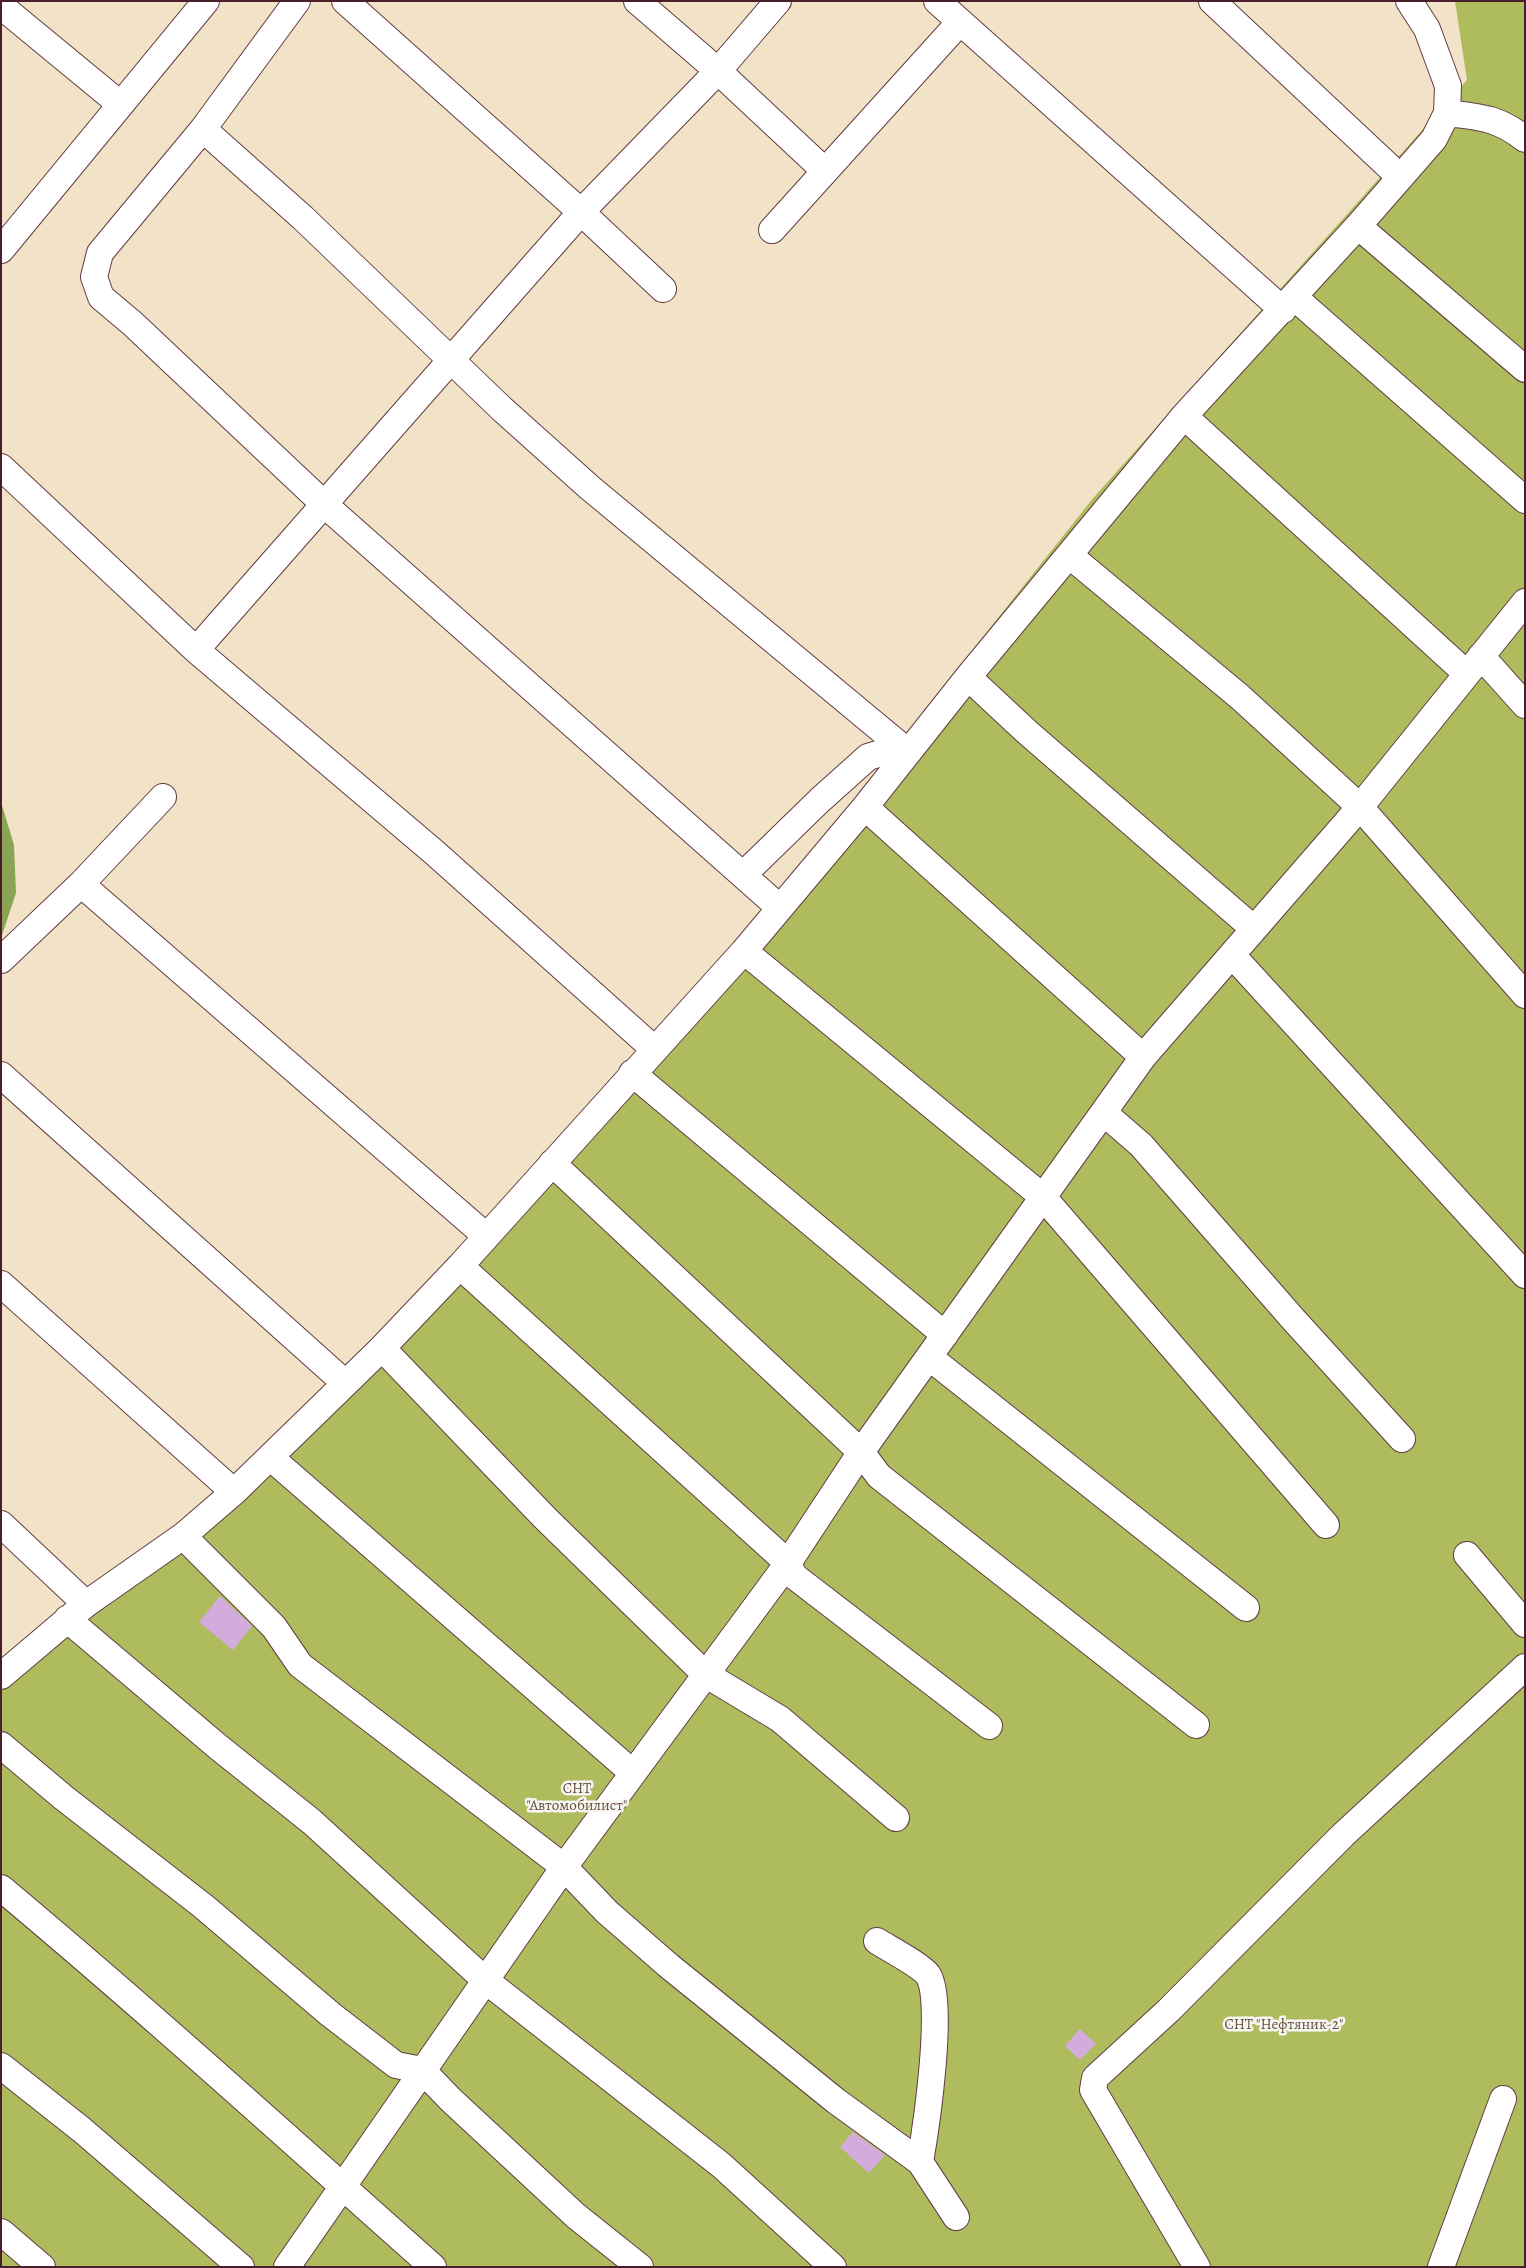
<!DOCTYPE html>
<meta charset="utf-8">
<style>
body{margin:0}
#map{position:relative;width:1526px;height:2268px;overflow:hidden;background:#f2e2c7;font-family:Alegreya,serif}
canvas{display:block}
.frame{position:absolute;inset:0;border:2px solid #4a1f2b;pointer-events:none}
</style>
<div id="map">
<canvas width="1526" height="2268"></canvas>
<div class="frame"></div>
</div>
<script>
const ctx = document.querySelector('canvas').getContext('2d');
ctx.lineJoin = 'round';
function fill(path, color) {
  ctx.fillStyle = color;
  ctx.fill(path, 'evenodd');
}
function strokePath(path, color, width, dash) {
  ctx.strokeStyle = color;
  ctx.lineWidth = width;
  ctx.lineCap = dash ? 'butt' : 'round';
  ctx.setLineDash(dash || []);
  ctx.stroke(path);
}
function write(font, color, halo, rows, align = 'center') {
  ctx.font = font + ' Alegreya,serif';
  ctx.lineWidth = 5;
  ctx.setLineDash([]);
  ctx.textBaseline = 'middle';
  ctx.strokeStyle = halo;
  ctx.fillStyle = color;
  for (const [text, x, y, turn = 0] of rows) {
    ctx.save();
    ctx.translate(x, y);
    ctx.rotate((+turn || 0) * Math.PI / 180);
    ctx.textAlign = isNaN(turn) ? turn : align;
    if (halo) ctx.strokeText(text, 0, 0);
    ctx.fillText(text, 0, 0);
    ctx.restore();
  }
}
fill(new Path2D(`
 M1455,1h70v2266h-1524v-609l60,-50 133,-97 134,-122 412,-446 354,-446 373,-417z`), '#aebc5e');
fill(new Path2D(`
 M1,802l13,43 2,48 -15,45z`), '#8aa455');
fill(new Path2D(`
 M220,1596l32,30 -19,24 -34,-28z
 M1080,2029l16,15 -16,16 -15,-14z
 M853,2132l32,23 -16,18 -29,-26z`), '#d3acdd');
const minor = new Path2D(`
 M297,1l-94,128 -103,124 -6,24 7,20 32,27 192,181 455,403
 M345,1l236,211 82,77
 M637,1l81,70 107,100
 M937,1l346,309
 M1212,1l188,176
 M1,6l119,98
 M1447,113c33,4 50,4 78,26
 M203,129l100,89 199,191 87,78 319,265
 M1358,226l167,143
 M772,230l188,-208
 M1,250l205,-249
 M1294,297l231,203
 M1184,416l283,258
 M1,467l195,183 239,203 219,196
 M1069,555l171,142 120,110 165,188
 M196,650l385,-438 137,-141 60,-70
 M1481,656l44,49
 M968,677l59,55 227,197
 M865,807l278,250
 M743,875l77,-75 48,-43 13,-4 27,-1
 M81,884l405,352
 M744,951l299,246 283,328
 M1232,955l293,320
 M1,960l80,-76 82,-87
 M632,1073l313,262
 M1,1075l344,308
 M1104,1113l37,32 152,174 109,120
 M552,1163l309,289 18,24 317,249
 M460,1266l328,297 6,13 195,150
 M1,1284l233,208
 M382,1348l163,170 160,156 75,45 116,99
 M929,1357l317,251
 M270,1457l363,316
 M1,1524l85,80
 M183,1536l91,91 26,38 264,202 43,45 62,54 167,135 84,61 36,55
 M1467,1555l58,69
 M67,1619l150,127 95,76 173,158 236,185 112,102
 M1,1676l85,-72 97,-68 51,-44 148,-144 78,-82 284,-315 121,-144 103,-130 216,-261 174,-190 76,-87 13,-26 1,-27 -21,-57 -18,-28
 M1,1745l63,53 139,108 127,108 66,51 26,5 29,30 125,116 64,51
 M1,1888c147,123 289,252 432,379
 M877,1941c11,7 45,25 51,34 17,26 -2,153 -8,187
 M1,2066l81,64 159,137
 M1,2232l41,35
 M287,2267l277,-400 224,-304 73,-111 282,-395 217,-250 165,-205
 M1197,2267l-104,-177 2,-12 74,-68 174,-175 182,-168
 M1441,2267l62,-168`);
strokePath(minor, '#633c42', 28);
strokePath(minor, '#fff', 26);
write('15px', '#684e3a', '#f6f6f2', [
 ["СНТ",577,1789],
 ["\"Автомобилист\"",577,1806],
 ["СНТ \"Нефтяник-2\"",1284,2025]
]);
</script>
